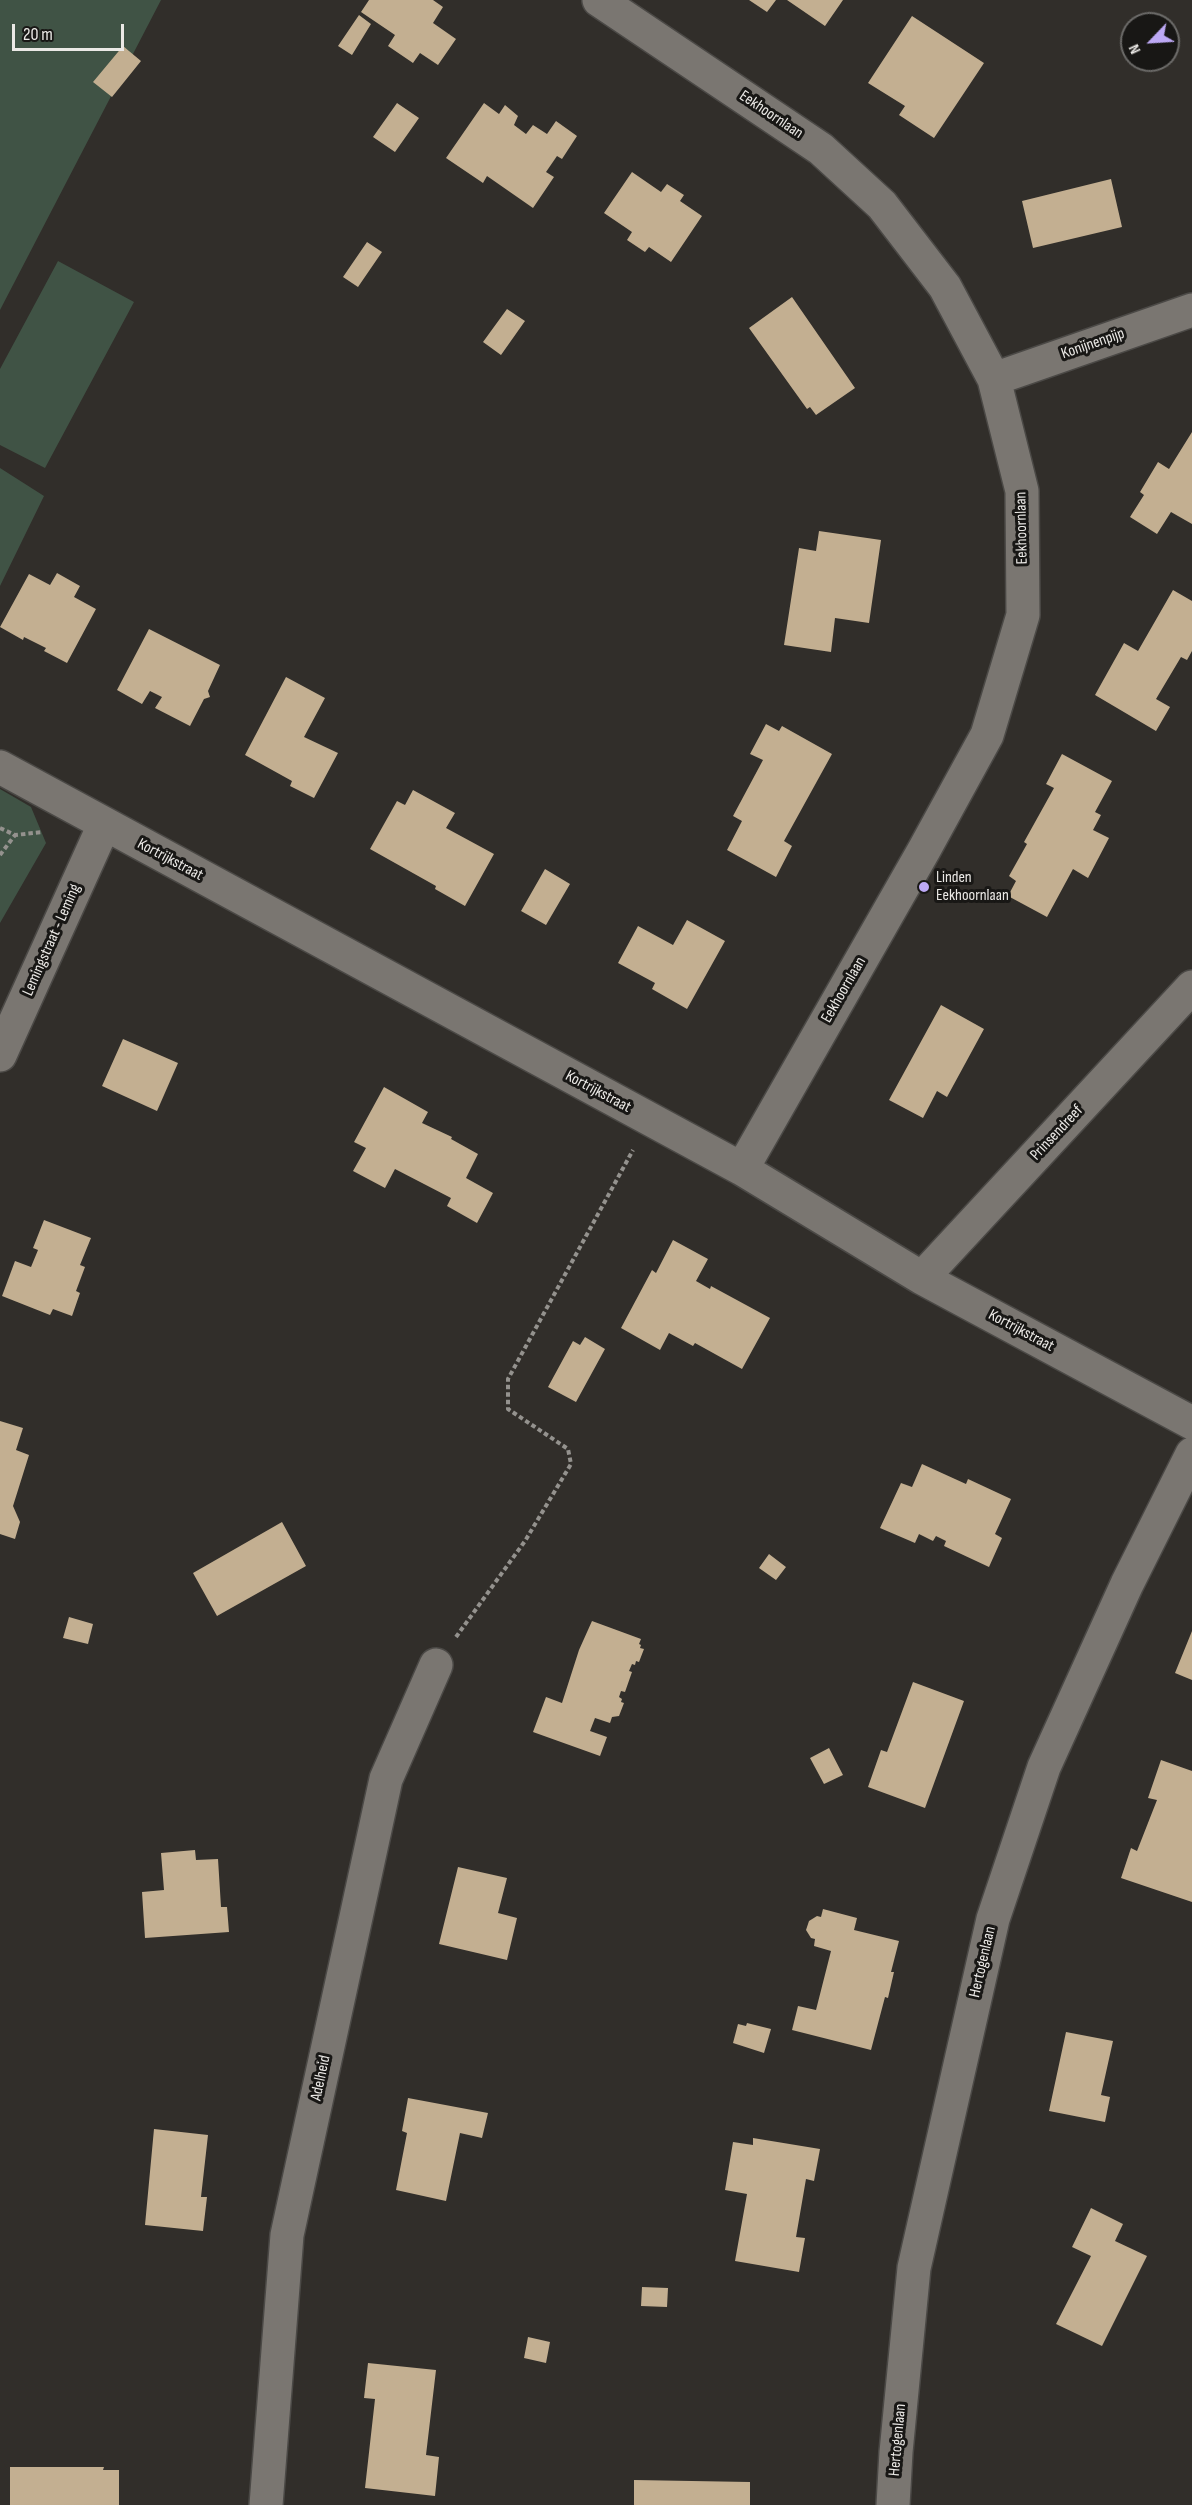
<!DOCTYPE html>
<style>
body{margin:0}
#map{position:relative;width:1192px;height:2505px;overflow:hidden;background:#312e2a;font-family:"Sofia Sans Condensed",sans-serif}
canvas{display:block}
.north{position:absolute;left:1120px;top:12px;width:60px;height:60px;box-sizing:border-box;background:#181715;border:2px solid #6c6b69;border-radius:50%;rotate:245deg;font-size:16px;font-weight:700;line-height:24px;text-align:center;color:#ebe9e6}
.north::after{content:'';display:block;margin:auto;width:21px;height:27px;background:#bda9f5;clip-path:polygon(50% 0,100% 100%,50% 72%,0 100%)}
.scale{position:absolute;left:12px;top:24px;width:112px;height:27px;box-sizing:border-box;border:3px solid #ebe9e6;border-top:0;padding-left:8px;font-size:18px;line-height:21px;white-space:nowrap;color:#ebe9e6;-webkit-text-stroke:4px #181715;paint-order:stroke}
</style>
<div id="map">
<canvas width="1192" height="2505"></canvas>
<div class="north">N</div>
<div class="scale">20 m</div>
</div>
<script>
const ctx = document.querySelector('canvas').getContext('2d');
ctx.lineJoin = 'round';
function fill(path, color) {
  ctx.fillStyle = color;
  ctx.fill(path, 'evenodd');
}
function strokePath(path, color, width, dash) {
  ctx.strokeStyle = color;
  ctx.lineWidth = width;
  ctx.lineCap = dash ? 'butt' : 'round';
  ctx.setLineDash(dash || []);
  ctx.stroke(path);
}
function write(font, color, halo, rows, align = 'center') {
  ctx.font = font + ' "Sofia Sans Condensed",sans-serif';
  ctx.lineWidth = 6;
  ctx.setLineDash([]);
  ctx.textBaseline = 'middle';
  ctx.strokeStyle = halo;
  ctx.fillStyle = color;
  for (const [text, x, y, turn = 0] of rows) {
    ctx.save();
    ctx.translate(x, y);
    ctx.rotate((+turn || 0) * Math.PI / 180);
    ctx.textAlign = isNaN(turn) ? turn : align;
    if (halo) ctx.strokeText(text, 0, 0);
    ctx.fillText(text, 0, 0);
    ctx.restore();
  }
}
fill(new Path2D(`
 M0,0h161l-161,310z
 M58,261l76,41 -89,166 -45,-23v-76z
 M0,468l44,28 -44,90z
 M0,789l31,18 15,36 -46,80z`), '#405345');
fill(new Path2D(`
 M369,0h64l10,7 -10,16 23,16 -18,26 -18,-12 -7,10 -25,-17 7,-11 -34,-23z
 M749,0h27l-9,12z
 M787,0h56l-18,26z
 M359,15l12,9 -19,31 -14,-9z
 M912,16l72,47 -50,75 -35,-23 6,-9 -37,-23z
 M123,46l18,15 -29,36 -19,-15z
 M397,103l22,15 -24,34 -22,-15z
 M484,103l15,11 6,-9 13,11 -4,9 12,9 7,-9 14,9 9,-13 21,15 -15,23 -5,-3 -11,16 8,5 -21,31 -46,-32 -4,7 -37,-25z
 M632,172l29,20 6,-8 17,11 -4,6 22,15 -31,46 -22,-15 -4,5 -18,-12 5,-8 -28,-19z
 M1111,179l11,48 -89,21 -11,-47z
 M367,242l15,10 -24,35 -15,-10z
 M792,297l63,91 -39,27 -6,-8 -3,2 -58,-81z
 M507,309l18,12 -24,34 -18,-13z
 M1192,432v92l-21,-12 -14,22 -27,-17 14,-22 -4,-3 18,-30 11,7z
 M819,531l62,9 -12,83 -34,-5 -4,34 -47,-7 15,-97 17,3z
 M57,573l23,13 -6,11 22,12 -29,54 -23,-12 2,-3 -22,-11 -1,3 -23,-13 29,-53 21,11z
 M1173,590l19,11v50l-5,9 -6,-3 -25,42 14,8 -14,24 -61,-36 29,-52 14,8z
 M149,629l71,36 -12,26 2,6 -6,2 -14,27 -35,-18 7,-11 -12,-6 -8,13 -25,-14z
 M286,677l39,21 -21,39 34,16 -24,45 -24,-12 2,-5 -47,-26z
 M766,724l13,7 3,-5 50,28 -48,87 8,5 -16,31 -49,-27 15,-29 -9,-5 30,-56 -13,-6z
 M1062,754l50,27 -17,31 6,3 -8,15 16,8 -21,40 -15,-9 -26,48 -39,-21 8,-15 -7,-5 18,-32 -3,-2 30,-54 -8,-4z
 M413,790l42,23 -9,15 48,26 -29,52 -30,-17 1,-3 -66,-37 27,-48 8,4z
 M545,869l25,15 -24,41 -25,-14z
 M687,920l38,21 -38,68 -35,-20 3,-6 -37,-20 20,-37 35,19z
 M941,1005l43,24 -37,68 -10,-6 -14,27 -34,-18z
 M123,1039l55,24 -21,48 -55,-25z
 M384,1087l44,25 -6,11 30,14 -1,2 27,15 -12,24 27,15 -16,30 -30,-17 4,-8 -56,-29 -10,19 -32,-17 13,-23 -12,-6z
 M44,1220l47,18 -11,27 5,2 -9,24 4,2 -8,23 -19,-7 -3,6 -48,-19 13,-35 16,6 7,-17 -5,-2z
 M673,1240l35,19 -12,22 14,8 1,-3 59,32 -28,51 -47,-26 -2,3 -24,-13 -9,17 -39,-22 31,-58 4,3z
 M585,1337l20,12 -29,53 -28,-15 25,-46 7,4z
 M0,1421l23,7 -7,22 13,5 -16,51 7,16 -5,17 -15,-5z
 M922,1464l44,20 2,-5 43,20 -16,35 7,4 -13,29 -45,-21 2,-5 -10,-5 -3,5 -14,-7 -4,9 -35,-15 21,-45 11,4z
 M282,1522l24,44 -89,50 -24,-43z
 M769,1554l17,13 -10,13 -17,-12z
 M69,1617l24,7 -5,20 -25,-6z
 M592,1621l49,18 -2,5 2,1 -1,3 4,1 -5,13 -3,-1 -1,4 -3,-1 -3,7 3,1 -7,20 -4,-1 -2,6 3,2 -1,3 3,1 -5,13 -7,1 -2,6 -15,-5 -5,13 17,6 -7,19 -67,-24 13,-35 16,6 17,-53z
 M1192,1631v49l-17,-7z
 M913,1682l51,19 -39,107 -57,-21 13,-37 6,2z
 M829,1748l14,27 -19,9 -14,-26z
 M1161,1760l31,11v131l-71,-24 10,-30 6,3 20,-51 -9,-2z
 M195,1850l1,10 22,-1 3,48h6l2,25 -84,6 -3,-46 22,-2 -3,-37z
 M458,1867l49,11 -9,35 19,5 -10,42 -68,-16z
 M823,1909l34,9 -3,12 45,11 -8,31h3l-6,26 -3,-1 -14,53 -79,-20 6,-24 18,4 15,-59 -17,-5 1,-7 -4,-1 -5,-8 3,-9 8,-5 4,1z
 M747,2023l24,6 -7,24 -31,-10 5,-19 8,2z
 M1066,2032l47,9 -12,54 9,2 -5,25 -56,-11z
 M408,2098l80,15 -6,25 -22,-5 -14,68 -50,-11 11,-57 -5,-2z
 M154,2129l54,6 -7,62h6l-4,34 -58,-6z
 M753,2138l67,11 -6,32 -8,-2 -10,58 9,1 -6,34 -64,-11 12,-67 -22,-4 8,-48 20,3z
 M1091,2208l32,16 -8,17 32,15 -45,90 -46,-22 35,-68 -19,-9z
 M642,2287l26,1 -1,19 -26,-1z
 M528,2337l22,5 -4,21 -22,-5z
 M368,2363l68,7 -10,85 13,2 -4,39 -70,-8 10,-89 -11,-1z
 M10,2467h94l-1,3h16v35h-109z
 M634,2480l116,2v23h-116z`), '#c3af91');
const minor = new Path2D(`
 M599,0l222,149 61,56 63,82 49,92 28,112 1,124 -36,120 -63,115 -182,319
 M994,379l198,-69
 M0,767l742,402 180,109 270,145
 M0,1055l104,-230
 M922,1278l270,-291
 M266,2505l21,-270 99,-456 50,-114
 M893,2505l3,-53 18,-184 79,-349 51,-152 83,-183 65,-130`);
strokePath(minor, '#4b4946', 36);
strokePath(new Path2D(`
 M0,828l15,7 28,-3
 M0,855l15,-20
 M456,1637l69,-96 46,-77 -3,-15 -60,-40v-30l125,-229`), '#94928e', 4, [4.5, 3]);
strokePath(minor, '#7a7671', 33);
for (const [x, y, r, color] of [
 [924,887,6,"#bda9f5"]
]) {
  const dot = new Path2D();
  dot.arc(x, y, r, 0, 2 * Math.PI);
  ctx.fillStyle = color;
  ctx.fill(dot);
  strokePath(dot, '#181715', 2);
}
write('16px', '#ebe9e6', '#181715', [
 ["Eekhoornlaan",771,115,34],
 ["Konijnenpijp",1093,344,-19],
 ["Eekhoornlaan",1022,528,-91],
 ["Kortrijkstraat",170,860,28],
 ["Lemingstraat - Leming",52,940,-66],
 ["Eekhoornlaan",844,990,-60],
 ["Kortrijkstraat",598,1092,28],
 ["Prinsendreef",1057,1133,-47],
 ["Kortrijkstraat",1021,1331,28],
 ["Hertogenlaan",983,1962,-77],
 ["Adelheid",321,2078,-78],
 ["Hertogenlaan",898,2440,-85]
]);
write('16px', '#ebe9e6', '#181715', [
 ["Linden",936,878],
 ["Eekhoornlaan",936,896]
], 'left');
</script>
